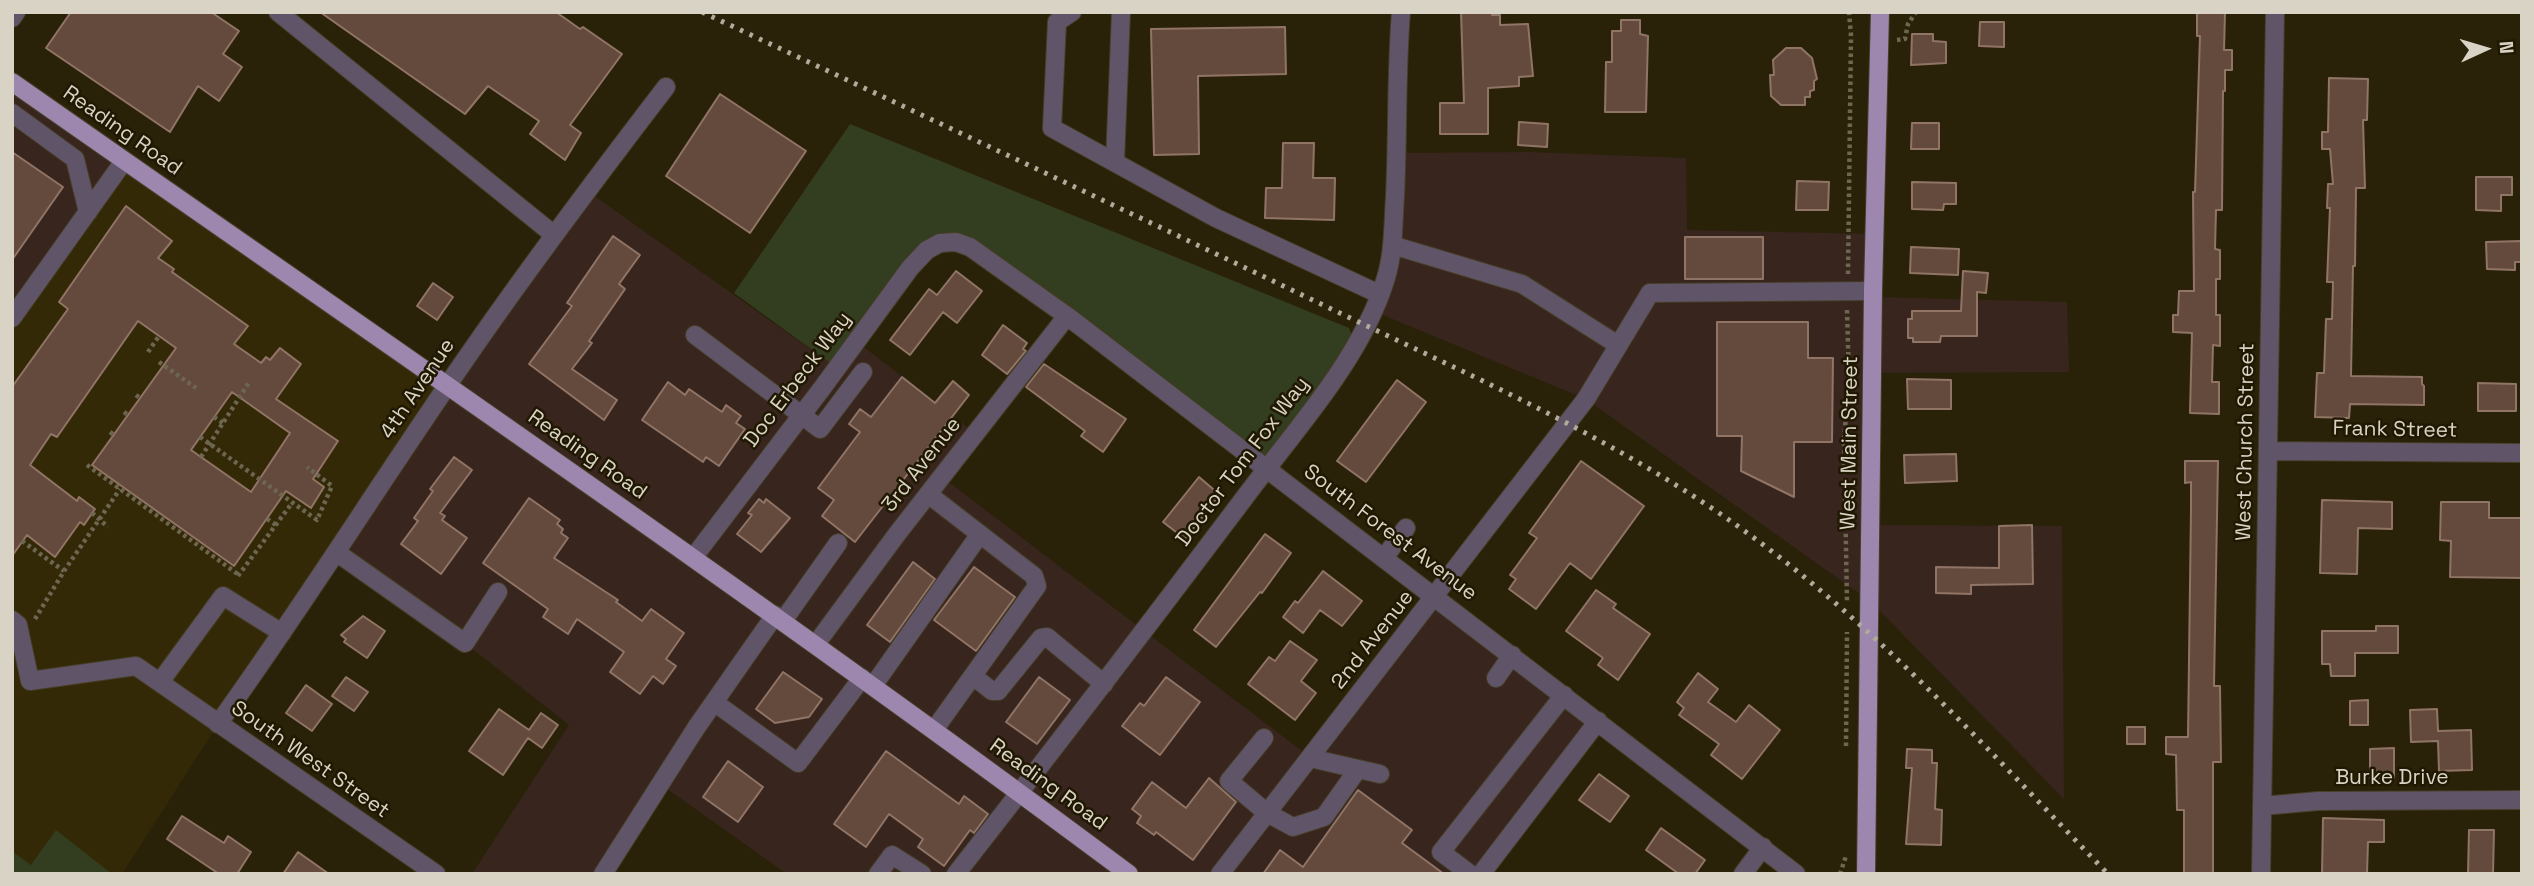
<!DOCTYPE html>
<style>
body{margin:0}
#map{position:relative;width:2534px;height:886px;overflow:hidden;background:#2a2208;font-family:"Space Grotesk",sans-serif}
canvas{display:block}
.frame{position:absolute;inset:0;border:14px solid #d8d3c5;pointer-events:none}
.north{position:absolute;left:2450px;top:14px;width:70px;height:70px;-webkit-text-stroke:5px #201801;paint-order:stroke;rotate:86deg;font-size:19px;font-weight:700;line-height:28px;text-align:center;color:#d8d3c5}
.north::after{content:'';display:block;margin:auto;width:24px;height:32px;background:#d8d3c5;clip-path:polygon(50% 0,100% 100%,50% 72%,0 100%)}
</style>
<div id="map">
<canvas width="2534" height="886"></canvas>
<div class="frame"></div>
<div class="north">N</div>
</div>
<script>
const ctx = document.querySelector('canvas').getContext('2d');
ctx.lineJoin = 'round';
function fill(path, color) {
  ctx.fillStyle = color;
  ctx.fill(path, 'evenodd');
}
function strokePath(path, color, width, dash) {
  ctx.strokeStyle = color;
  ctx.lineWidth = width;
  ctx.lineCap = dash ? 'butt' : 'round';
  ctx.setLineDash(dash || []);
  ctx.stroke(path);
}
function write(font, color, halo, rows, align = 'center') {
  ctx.font = font + ' "Space Grotesk",sans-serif';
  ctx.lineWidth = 5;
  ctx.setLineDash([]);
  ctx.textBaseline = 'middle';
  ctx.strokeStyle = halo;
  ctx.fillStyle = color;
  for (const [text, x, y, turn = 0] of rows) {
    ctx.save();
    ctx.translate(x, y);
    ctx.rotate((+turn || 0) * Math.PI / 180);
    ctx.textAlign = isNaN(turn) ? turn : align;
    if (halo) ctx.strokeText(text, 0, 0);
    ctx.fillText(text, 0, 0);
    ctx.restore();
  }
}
fill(new Path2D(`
 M12,82l112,79 -112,157z
 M1529,152l157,6 1,72 188,4 -1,63 193,5 2,70 -195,1 -2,152 190,1 2,273 -193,-197 -285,-203 -213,-88 12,-31 12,-127z
 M586,190l251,178 19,-27 119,92 -33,44 368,280 125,-160 163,124 -117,153h-694l-127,-90 -58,90h-130l97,-149 -104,-82 -129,-91z`), '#37251e');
fill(new Path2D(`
 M124,161l324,223 -230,340 -96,150h-110v-556z`), '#342907');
fill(new Path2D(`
 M850,124l499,204 7,17 -89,123 -297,-221 -30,-4 -103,125 -103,-75z
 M56,830l56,44h-100v-23l19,14z`), '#333d1f');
const building = new Path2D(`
 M71,12h140l28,19 -16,23 19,13 -23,34 -21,-15 -28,46 -124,-84z
 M320,12h236l24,17 3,-2 39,27 -52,71 11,8 -16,27 -35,-26 9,-13 -51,-35 -23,28z
 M1461,12h31v3h8v10l28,-1 5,52 -14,1v9l-31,2v46h-48v-31h24z
 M2197,12h28l-1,38h8v20h-7v21h-2l-1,119h-6l-1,39 5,1v29h-4v36h4v31l-7,-1 -1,37h7v32l-29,-1 2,-80 -19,-1v-17h5l1,-24h15l-1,-99h2l5,-156h-3z
 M1621,20h19v14l8,2 -2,76h-41l1,-50h6v-31h9z
 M1980,22h24v25l-25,-1z
 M1285,27l1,47 -88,2 1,78 -45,1 -3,-126z
 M1912,34h21v7l13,1v21l-35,2z
 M1786,48h15l11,10 5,21 -3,2v9l-4,1v6h-5v8h-24l-10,-9 -1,-21h4l-1,-15z
 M2329,78l39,1 -1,41h-4l2,68h-9l-1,78h-2l-2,110 71,1v7l2,2v19l-74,-1 -1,14 -34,-1 2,-44h7l2,-54h6l1,-37h-6l3,-74h-3l1,-24h5l-3,-35h-8v-17h6z
 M720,94l86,57 -56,82 -84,-57z
 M1519,122l29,2 -1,23 -29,-2z
 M1912,123h27v26h-28z
 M1283,143h31l-1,35h22l-1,42 -69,-2 1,-30h16z
 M12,152l51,35 -51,73z
 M2476,177h36v18h-11v16l-25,-1z
 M1797,181l32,1 -1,28h-32z
 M1912,182l44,1v21h-12l-1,6 -31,-1z
 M126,206l46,35 -14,17 16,11 -2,3 76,54 -14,18 27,19 5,-6 4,3 10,-12 21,16 -25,35 62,42 -25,38 11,8 -13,21 -25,-17 -52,75 -142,-101 84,-117 -38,-27 -81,116 -6,-3 -21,31 47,36 2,-4 16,12 -11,16 -4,-3 -25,35 -28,-22 -15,21v-169l56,-78 -9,-7zM232,392l58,41 -39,59 -60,-42z
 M613,236l27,19 -21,29 6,5 -36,52 3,2 -20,26 45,31 -13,20 -75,-56 43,-58 -5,-3z
 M1685,237h78v42h-78z
 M2522,241v21h-7v8l-28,-1 -1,-27z
 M1911,247l48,2 -1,26 -48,-2z
 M956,271l26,20 -25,32 -14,-11 -33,43 -20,-15 39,-51 8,6z
 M1963,271l25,2 -2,20 -9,-1v44h-36l-1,6h-27v-4h-5v-19h4v-8h49z
 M433,283l20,14 -16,23 -20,-14z
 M1717,322h91v36h25l-1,84h-38v55l-53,-26 1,-35h-25z
 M1003,325l24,18 -4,6 3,2 -19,23 -25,-19z
 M1044,364l82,55 -23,33 -22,-16 4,-5 -59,-44z
 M902,377l33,26 18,-22 16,14 -114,147 -33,-26 12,-16 -16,-12 42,-56 -11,-8 11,-15 11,8z
 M1907,379l44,1v29h-43z
 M1397,380l29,22 -60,80 -29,-21z
 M668,382l17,13 4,-6 33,23 4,-7 15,11 -5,7 9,6 -26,37 -13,-9 -3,5 -61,-42z
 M2478,383l38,1v27h-38z
 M1956,454l1,27 -52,2 -1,-28z
 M454,457l18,13 -32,43 5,3 -3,4 25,18 -26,36 -40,-30 17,-23 -4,-3 19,-27 -3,-2z
 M1581,461l63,45 -53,73 -21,-16 -34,46 -27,-20 7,-10 -6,-4 27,-37 -8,-5z
 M2185,461h33l-4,225h6l1,76h-8v112h-29v-64h-7l-1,-55 -10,-1v-17h22l3,-228v-27l-6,1z
 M1199,477l21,18 -35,44 -22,-17z
 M529,498l31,22 -3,4 6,5 -2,4 7,5 -14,20 64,42 -2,2 26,19 9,-12 33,24 -18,26 10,7 -13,18 -10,-8 -13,18 -30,-22 14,-20 -47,-33 -9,15 -25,-17 5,-8 -65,-46z
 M759,499l5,4 2,-4 24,19 -29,34 -24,-18 15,-19 -4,-2z
 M2322,500l70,2v27l-34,-1 -1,46 -37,-1z
 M2441,502h48v16h33v60l-72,-1 1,-36 -11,-1z
 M2032,525l1,59 -62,1v9l-35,-1v-26l63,1v-42z
 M1265,534l26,19 -29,40 -2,-1 -44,55 -22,-17z
 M913,562l22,17 -45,63 -23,-17z
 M974,567l41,30 -39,54 -42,-31z
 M1323,571l39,30 -20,25 -22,-16 -17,23 -20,-16 12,-16 3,2z
 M1596,590l20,14 -3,4 37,26 -32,46 -20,-15 5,-7 -37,-27z
 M363,616l22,15 -18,27 -23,-16 2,-3 -5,-4z
 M2376,626h22v27h-43v23h-24l-1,-12h-8v-33h54z
 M1290,641l27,19 -16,21 15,12 -21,27 -47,-36 21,-27 6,4z
 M783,672l39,27 -13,18 -34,6 -19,-14z
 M1698,673l20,16 -10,13 28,20 13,-17 31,25 -38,49 -31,-24 8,-11 -40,-29 5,-7 -7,-6z
 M346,677l22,15 -14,19 -22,-15z
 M1039,677l31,23 -33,44 -31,-22z
 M1166,677l34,25 -40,53 -38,-29 18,-23 4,3z
 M306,685l26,19 -20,27 -26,-18z
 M2368,700v25h-18v-24z
 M499,709l30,21 12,-17 17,12 -16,23 -14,-10 -25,37 -34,-24z
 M2437,709l1,22 33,-1 1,40 -33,1 -1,-30 -27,1 -1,-32z
 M2127,727h18v17h-18z
 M2394,748v30h-24v-29z
 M1907,749l25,1v13h5l-2,46 7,1 -1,35 -35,-1 6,-76h-6z
 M886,751l73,53 5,-8 24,18 -14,19 -4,-3 -26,36 -26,-19 5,-8 -34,-25 -23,33 -32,-23z
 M728,761l35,26 -25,35 -35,-25z
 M1599,774l30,22 -19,26 -31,-22z
 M1209,778l27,24 -43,58 -37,-28 -2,3 -17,-12 4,-7 -9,-7 20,-27 34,26z
 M1358,790l54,40 -10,13 42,31h-181l17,-24 23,17z
 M182,816l42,27 4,-7 23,16 -14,22h-18l-52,-35z
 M2323,818l61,2v22h-16l-1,32h-45z
 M1661,828l44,32 -10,14h-16l-33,-24z
 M2469,830h25l-1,44h-25z
 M298,852l31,22h-46z`);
fill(building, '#644a3d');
strokePath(building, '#907466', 2);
const minor = new Path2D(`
 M278,12l275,222
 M1072,12l-15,10 -5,106 164,90 163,76
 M12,18l4,-6
 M12,113l63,46 13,53
 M1115,162l6,-150
 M1392,245l130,39 96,61
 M12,318l112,-157
 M695,335l125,94 43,-57
 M2268,451l254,2
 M928,494l106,82 3,10 -103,144
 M336,552l129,91 33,-51
 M693,558l130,-171 87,-119 17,-18 13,-7 16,-1 14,5 97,69 729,558
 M1384,558l22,-30
 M12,620l6,5 12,56 106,-15 300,208
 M783,621l55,-78
 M816,644l81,-110 170,-218
 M973,676l19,15h6l43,-53 6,-1 57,47
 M1496,678l16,-23
 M160,682l63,-86 59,37
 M873,686l107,-152
 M714,702l84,61 64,-85
 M218,724c86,-119 163,-243 247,-364 64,-93 132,-183 201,-273
 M1264,738l-35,43 38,32 26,14 31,-10 34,-48
 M1310,758l70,16
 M2262,806l56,-5 204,-1
 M603,874l93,-146 79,-113
 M878,874l14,-19 30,19
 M956,874c98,-125 194,-251 289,-377 50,-67 115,-137 140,-216 9,-27 8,-57 10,-84 3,-62 1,-124 6,-185
 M1220,874l366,-475 64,-106 223,-2
 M1470,874l-29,-22 123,-157
 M1481,874l117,-153
 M1743,874l20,-27
 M2261,874l14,-862`);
const major = new Path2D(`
 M12,82c374,262 751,519 1117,792
 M1866,874l7,-583 7,-279`);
strokePath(minor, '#463e26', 20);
strokePath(major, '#463e26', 20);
strokePath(new Path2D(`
 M1897,40l8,-1 3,-15 8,-12
 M1848,274l3,-238 -2,-24
 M1847,310l2,70 -5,60 3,162
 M148,352l11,-16
 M159,362l37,26
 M136,395l4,3
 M124,412l4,3
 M214,417l9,6
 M110,432l4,3
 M200,437l117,83 15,-34 -25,-19
 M201,457l49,-76
 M87,465l152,110
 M92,513l16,14
 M267,519l9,6
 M22,541l42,30
 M238,576l54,-73
 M35,619l29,-48 56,-82
 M1846,746l1,-114
 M1840,874l6,-18`), '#6d6651', 4.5, [3.5, 3.5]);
strokePath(minor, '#605568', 18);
strokePath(major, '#9d87ae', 18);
strokePath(new Path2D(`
 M702,12c207,97 415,194 621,293 133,64 270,123 393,206 148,100 268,235 392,363`), '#b1ab9b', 5, [3.5, 7]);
write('21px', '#d8d3c5', '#201801', [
 ["Reading Road",122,131,35],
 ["Doc Erbeck Way",798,380,-53],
 ["4th Avenue",418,389,-56],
 ["Frank Street",2395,430,1],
 ["West Church Street",2246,442,-89],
 ["West Main Street",1850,443,-89],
 ["Reading Road",587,455,35],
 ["Doctor Tom Fox Way",1243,462,-53],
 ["3rd Avenue",922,465,-52],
 ["South Forest Avenue",1390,533,37],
 ["2nd Avenue",1373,640,-52],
 ["South West Street",310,760,35],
 ["Burke Drive",2392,778],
 ["Reading Road",1048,785,36]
]);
</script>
